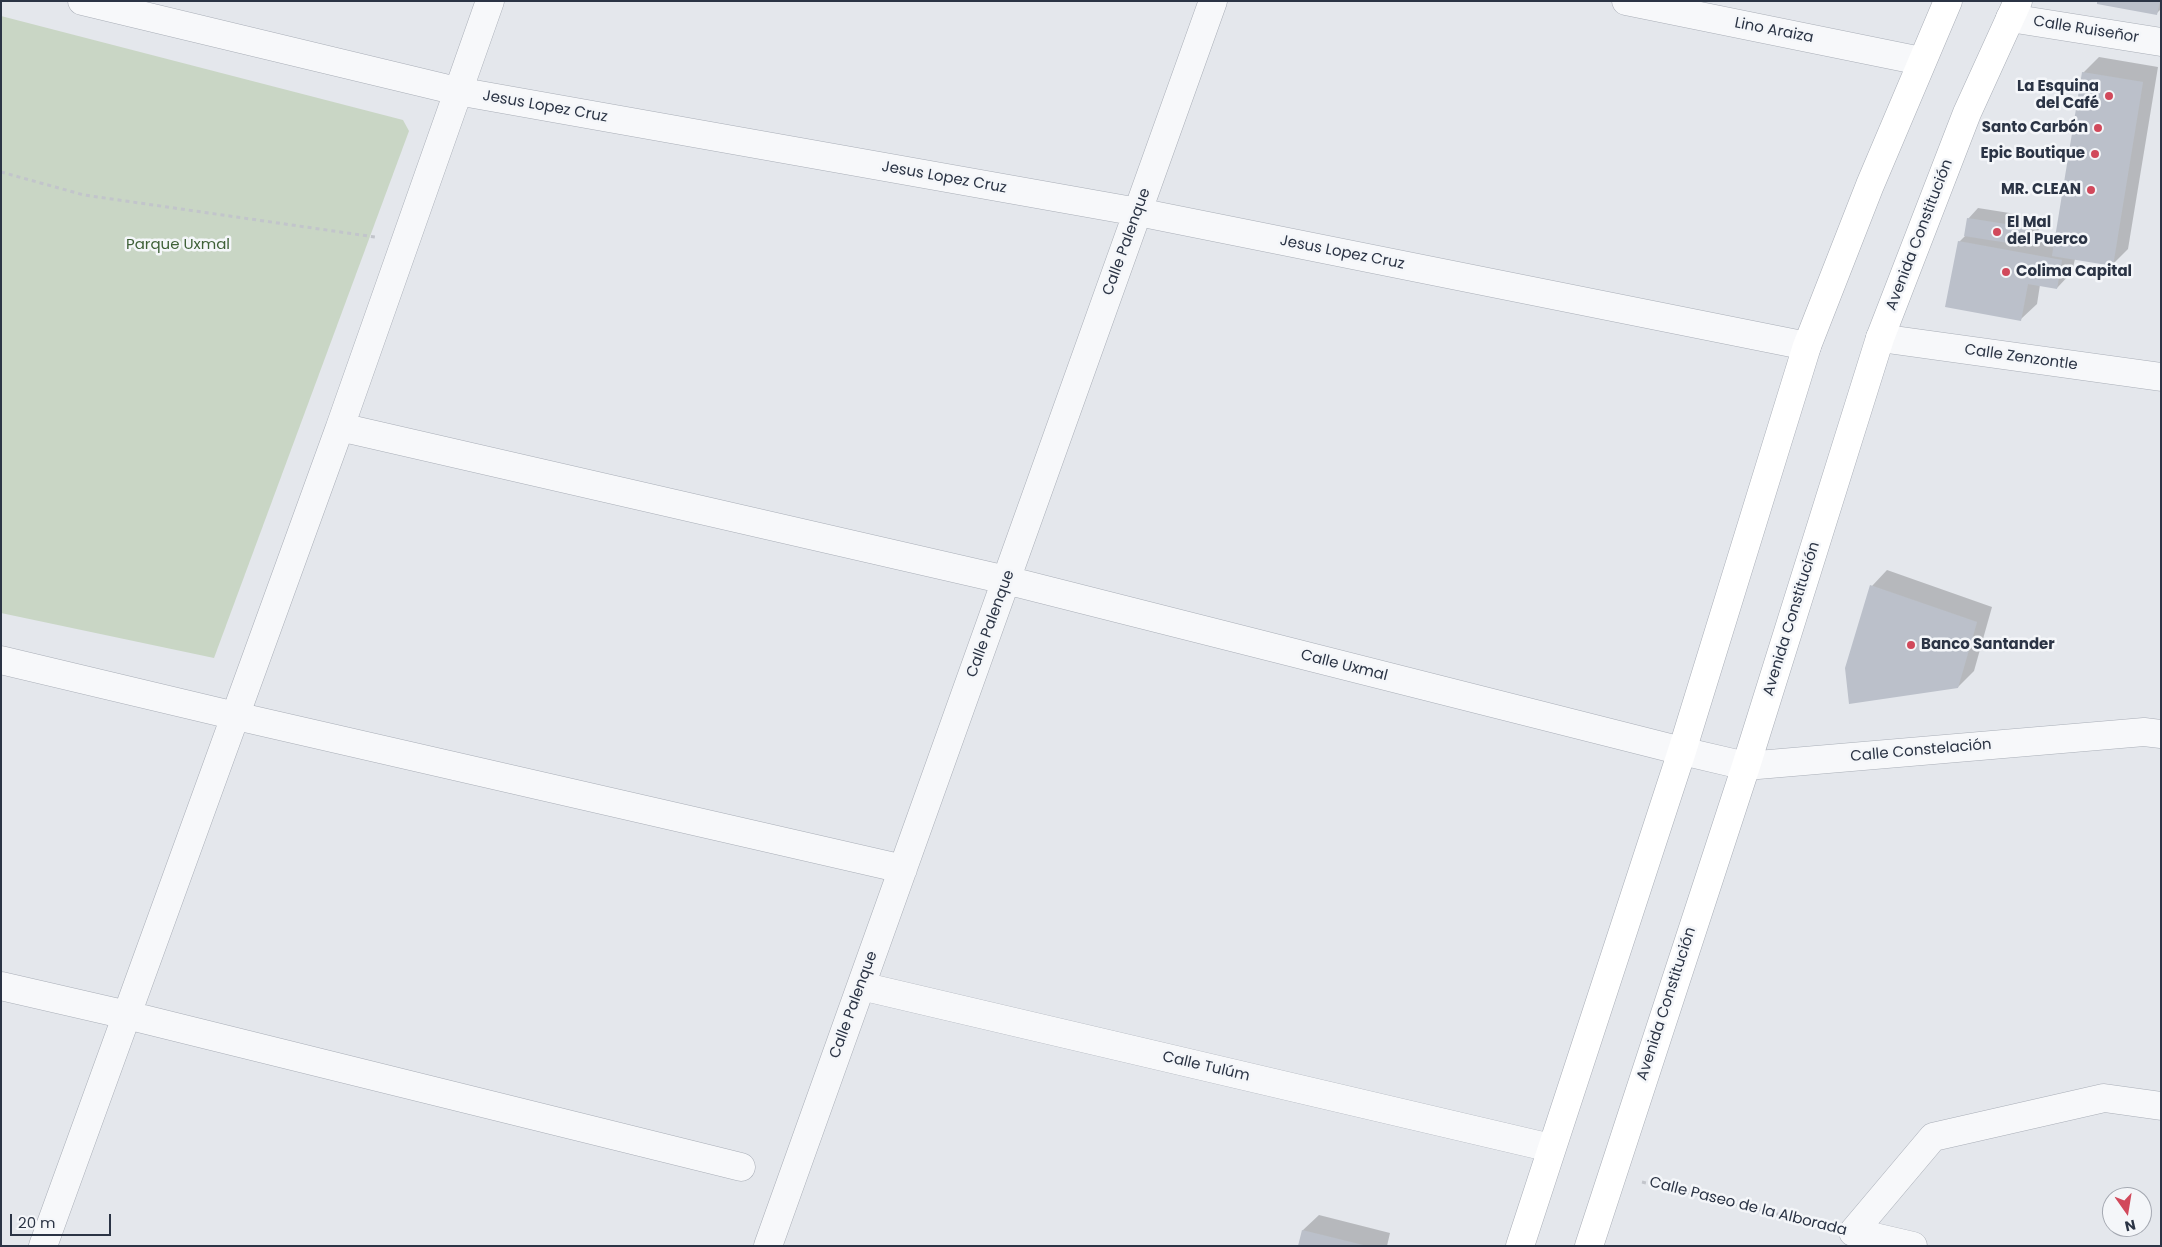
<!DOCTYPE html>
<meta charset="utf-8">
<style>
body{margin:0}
#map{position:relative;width:2162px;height:1247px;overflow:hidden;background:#e4e7ec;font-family:Poppins,sans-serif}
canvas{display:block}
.frame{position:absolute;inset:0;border:2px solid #2b3445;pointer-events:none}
.north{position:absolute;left:2102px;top:1187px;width:50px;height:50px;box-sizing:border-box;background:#f4f6f9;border:1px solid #a4a8b1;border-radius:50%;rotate:167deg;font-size:14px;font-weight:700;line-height:20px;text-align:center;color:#2b3445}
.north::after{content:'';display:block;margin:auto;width:18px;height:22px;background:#d1495b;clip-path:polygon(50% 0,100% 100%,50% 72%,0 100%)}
.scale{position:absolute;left:10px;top:1214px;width:101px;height:22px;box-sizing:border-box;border:2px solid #2b3445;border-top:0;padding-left:6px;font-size:15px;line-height:18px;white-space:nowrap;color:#2b3445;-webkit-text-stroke:4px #f4f6f9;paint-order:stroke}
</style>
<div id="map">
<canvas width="2162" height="1247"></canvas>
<div class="frame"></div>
<div class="north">N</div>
<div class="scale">20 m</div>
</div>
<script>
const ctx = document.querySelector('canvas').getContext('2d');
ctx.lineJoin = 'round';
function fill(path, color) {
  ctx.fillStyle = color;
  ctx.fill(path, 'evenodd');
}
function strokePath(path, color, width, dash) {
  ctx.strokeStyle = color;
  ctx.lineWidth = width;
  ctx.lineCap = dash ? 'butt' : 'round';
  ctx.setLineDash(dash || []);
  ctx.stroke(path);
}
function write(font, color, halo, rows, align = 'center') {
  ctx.font = font + ' Poppins,sans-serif';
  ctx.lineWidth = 5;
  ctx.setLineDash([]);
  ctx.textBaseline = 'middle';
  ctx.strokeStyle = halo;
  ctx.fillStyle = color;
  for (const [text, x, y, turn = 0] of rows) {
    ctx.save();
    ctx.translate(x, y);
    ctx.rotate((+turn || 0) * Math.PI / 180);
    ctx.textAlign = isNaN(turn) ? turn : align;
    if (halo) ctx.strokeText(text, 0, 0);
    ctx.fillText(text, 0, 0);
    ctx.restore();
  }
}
fill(new Path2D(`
 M1,16l402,104 6,11 -195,527 -213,-45z`), '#c9d6c5');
fill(new Path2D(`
 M2099,1h62v8l-4,4z
 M2099,57l59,10 -30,182 -16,16 -37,-6 -3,13 -15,16 -17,-3 -3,19 -16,15 -62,-77 7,-7 2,-16 10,-11 63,10 -3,16 -3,3 21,4 27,-168z
 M1887,570l105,37 -18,64 -16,16 -86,-101z
 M1319,1215l71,18 -3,13h-88l4,-16z`), '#0003');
fill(new Path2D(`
 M2097,1h63l-3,14 -60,-11z
 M2082,72l61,10 -30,184 -61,-10z
 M1967,218l64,10 -3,18 -64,-10z
 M1958,241l104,19 -5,29 -29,-5 -7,37 -76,-14z
 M1870,585l107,37 -19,66 -109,16 -4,-36z
 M1302,1230l61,15v1h-65z`), '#bbc0ca');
const street = new Path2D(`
 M82,1l375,90 681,121 669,134
 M490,1l-150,426 666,153 676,171 64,15 398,-34 17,2
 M1626,1l295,60
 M2010,18l151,24
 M1880,338l281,39
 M1,660l235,56 667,153
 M1,986l126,29 614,152
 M861,986l690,162
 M43,1246l297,-819
 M768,1246l445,-1245
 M1913,1246l-60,-14 80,-95 171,-39 57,8`);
const secondary = new Path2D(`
 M1520,1246l162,-495 125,-405 63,-161 78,-184
 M1589,1246l157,-480 134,-428 87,-225 51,-112`);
strokePath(street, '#a9aeb7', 29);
strokePath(secondary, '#a9aeb7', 29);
strokePath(new Path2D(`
 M1,172l83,23 291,42
 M1642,1182l182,43`), '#c2c5cb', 3, [4, 4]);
strokePath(street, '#f7f8fa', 28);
strokePath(secondary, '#fff', 28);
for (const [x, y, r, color] of [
 [2109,96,5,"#d1495b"],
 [2098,128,5,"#d1495b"],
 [2095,154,5,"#d1495b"],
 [2091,190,5,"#d1495b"],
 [1997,232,5,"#d1495b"],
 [2006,272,5,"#d1495b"],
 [1911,645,5,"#d1495b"]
]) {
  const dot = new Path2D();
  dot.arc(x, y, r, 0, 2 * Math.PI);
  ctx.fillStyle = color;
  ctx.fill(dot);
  strokePath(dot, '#f4f6f9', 2);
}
write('15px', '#2b3445', '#f4f6f9', [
 ["Calle Ruiseñor",2086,30,9],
 ["Lino Araiza",1774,31,11],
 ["Jesus Lopez Cruz",545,107,10],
 ["Jesus Lopez Cruz",944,178,10],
 ["Avenida Constitución",1920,235,-69],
 ["Calle Palenque",1127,242,-70],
 ["Jesus Lopez Cruz",1342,253,11],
 ["Calle Zenzontle",2021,358,8],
 ["Avenida Constitución",1792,619,-73],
 ["Calle Palenque",991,624,-70],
 ["Calle Uxmal",1344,666,14],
 ["Calle Constelación",1921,751,-5],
 ["Avenida Constitución",1667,1004,-72],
 ["Calle Palenque",854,1005,-70],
 ["Calle Tulúm",1206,1067,13],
 ["Calle Paseo de la Alborada",1748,1207,14]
]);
write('bold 15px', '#2b3445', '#f4f6f9', [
 ["La Esquina",2099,87],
 ["del Café",2099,104],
 ["Santo Carbón",2088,128],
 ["Epic Boutique",2085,154],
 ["MR. CLEAN",2081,190],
 ["El Mal",2007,223,"left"],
 ["del Puerco",2007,240,"left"],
 ["Colima Capital",2016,272,"left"],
 ["Banco Santander",1921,645,"left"]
], 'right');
write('15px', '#3f6138', '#f4f6f9', [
 ["Parque Uxmal",178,245]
]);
</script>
